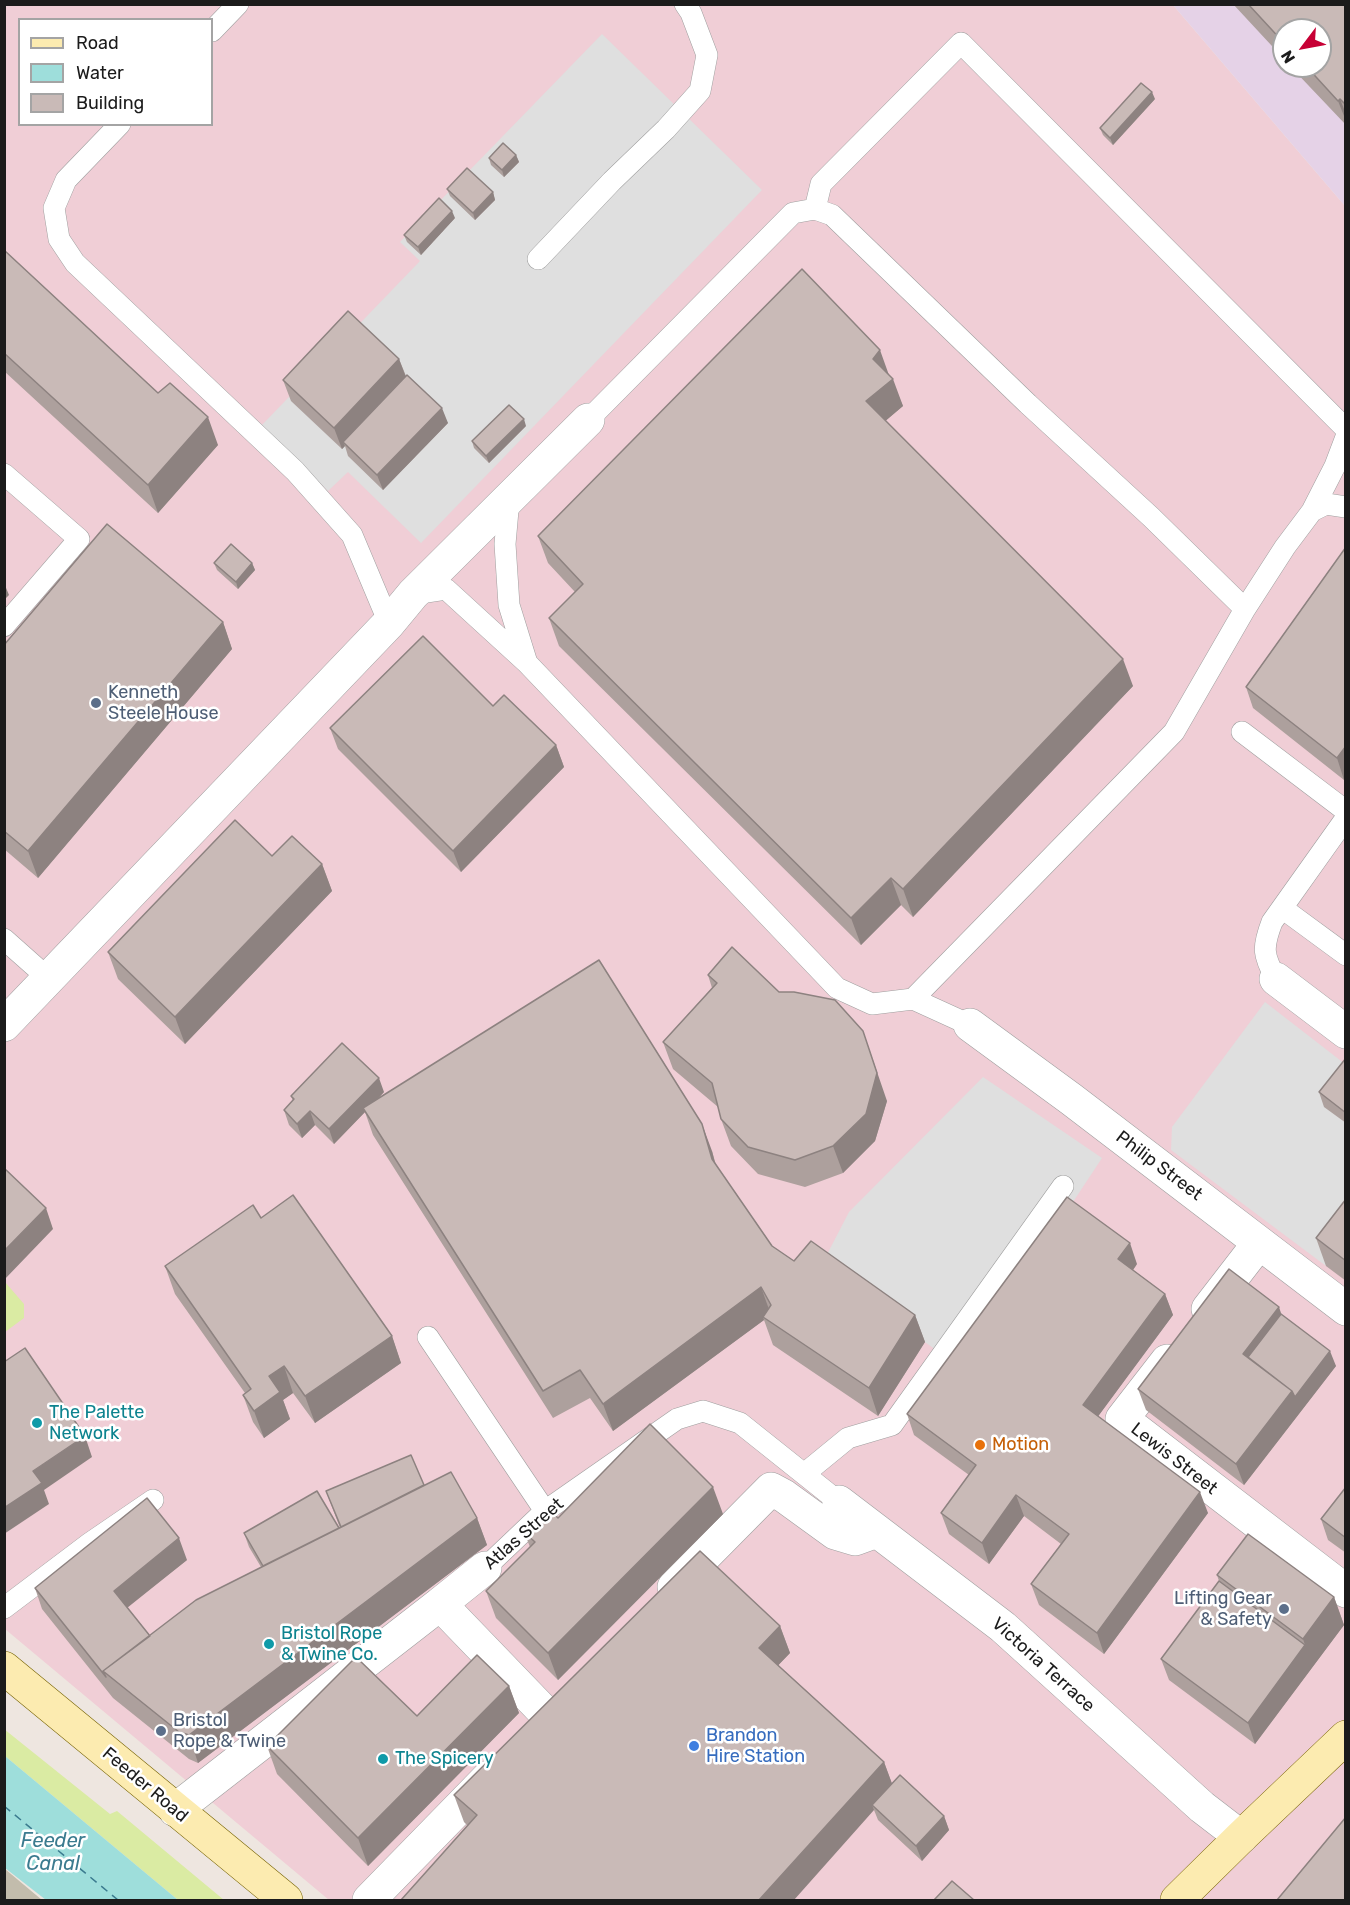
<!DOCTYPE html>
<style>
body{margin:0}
#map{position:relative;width:1350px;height:1905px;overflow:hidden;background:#eee6e0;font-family:Rubik,sans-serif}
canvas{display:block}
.frame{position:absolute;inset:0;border:6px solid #1b1b1b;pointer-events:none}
.legend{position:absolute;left:18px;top:18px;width:195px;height:108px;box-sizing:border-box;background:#fff;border:2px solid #a4a4a4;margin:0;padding:8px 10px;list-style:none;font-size:18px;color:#1b1b1b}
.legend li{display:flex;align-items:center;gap:12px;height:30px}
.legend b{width:30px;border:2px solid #a4a4a4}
.north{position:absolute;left:1272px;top:18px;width:60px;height:60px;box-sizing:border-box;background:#fff;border:2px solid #a4a4a4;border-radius:50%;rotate:238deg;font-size:16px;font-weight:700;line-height:24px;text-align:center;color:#1b1b1b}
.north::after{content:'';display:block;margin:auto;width:21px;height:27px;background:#c70035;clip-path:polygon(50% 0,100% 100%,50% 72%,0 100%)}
</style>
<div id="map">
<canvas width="1350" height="1905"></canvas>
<div class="frame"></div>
<ul class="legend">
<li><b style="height:8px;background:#fcebb0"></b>Road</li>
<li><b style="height:16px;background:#9ededb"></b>Water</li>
<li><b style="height:16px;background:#c9bab7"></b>Building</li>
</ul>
<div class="north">N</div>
</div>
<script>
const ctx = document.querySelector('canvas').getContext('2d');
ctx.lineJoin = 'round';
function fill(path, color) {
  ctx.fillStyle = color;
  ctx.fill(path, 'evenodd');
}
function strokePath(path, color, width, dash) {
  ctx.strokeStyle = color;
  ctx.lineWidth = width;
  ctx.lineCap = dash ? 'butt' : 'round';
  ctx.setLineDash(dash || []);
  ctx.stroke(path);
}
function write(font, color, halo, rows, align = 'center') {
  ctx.font = font + ' Rubik,sans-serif';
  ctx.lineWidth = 5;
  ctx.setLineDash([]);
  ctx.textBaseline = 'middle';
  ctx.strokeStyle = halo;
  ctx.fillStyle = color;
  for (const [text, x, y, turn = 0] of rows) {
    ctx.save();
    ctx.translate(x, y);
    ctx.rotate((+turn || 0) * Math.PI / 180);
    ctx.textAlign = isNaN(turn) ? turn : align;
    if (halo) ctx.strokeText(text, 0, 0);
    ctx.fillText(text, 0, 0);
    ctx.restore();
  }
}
fill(new Path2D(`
 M4,5h1169l172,201v1694h-1016l-324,-271zM20,20h192v104h-192z`), '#f0ced6');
fill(new Path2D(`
 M1173,5h172v201zM1284,30h36v36h-36z`), '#e5d2e7');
fill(new Path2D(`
 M4,1869h1l37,31h-37z`), '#c2bcac');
fill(new Path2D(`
 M5,1282l19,22v14l-19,14z
 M4,1729l106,85 7,-3 107,89h-46l-173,-144z`), '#daeba3');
fill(new Path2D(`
 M602,34l160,156 -341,353 -73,-71 -20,19 -67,-65 159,-165 -20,-19z
 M1265,1002l80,62v176l-19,26 -155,-116 1,-23z
 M983,1077l119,81 -139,211 -143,-101 29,-56z`), '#dfdfdf');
fill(new Path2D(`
 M5,1756l173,144h-132l-41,-32z`), '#9ededb');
strokePath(new Path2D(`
 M4,1806l114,94`), '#3b7b8f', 1.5, [8, 6]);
const lane = new Path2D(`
 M212,31l26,-27
 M120,124l-54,56 -12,28 5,31 16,24 220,208 57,64 37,88
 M815,209l6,-25 140,-141 385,386
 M538,259l74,-78 54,-52 34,-38 7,-36 -16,-42 -6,-9
 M4,474l75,65 -75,87
 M509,499l-4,45 4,61 18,58
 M1312,511l23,-45 11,-29
 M413,594l33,-5 81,74 310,325 35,16 41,-5 261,-267 71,-123 -94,-92 -123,-113 -196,-189 -17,-6 -22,4 -205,207
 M1245,609l40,-62 27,-36 14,-7 20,3
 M1242,732l104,79
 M1282,908l64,47
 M4,939l45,40
 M1276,979c-13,-24 -14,-31 -4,-57l74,-104
 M913,999l57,26
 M428,1337l117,174
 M804,1474l44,-36 44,-13 171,-239
 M485,1568l60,-57 132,-92 26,-8 37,12 99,79
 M4,1608l86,-65 63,-43`);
const street = new Path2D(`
 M1276,979l70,53
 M4,1025l385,-402 24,-29 175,-174
 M970,1025l101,74 275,210
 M1208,1309l51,-66
 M1167,1361l-45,58 224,172
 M839,1502l164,125 199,180 39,30
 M674,1587l97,-98 13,7 51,37 20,6 22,-8
 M440,1604l45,-36
 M175,1810l265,-206 108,112
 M369,1900l120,-123`);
const secondary = new Path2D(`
 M4,1668l282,232
 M1177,1900l64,-63 105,-100`);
strokePath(lane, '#9f9f9f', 22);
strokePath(street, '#9f9f9f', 34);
strokePath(secondary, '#756200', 34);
strokePath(lane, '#fff', 21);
strokePath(street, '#fff', 33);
strokePath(secondary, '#fcebb0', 33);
fill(new Path2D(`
 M1233,4h113v121l-56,-59h30l-36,-36v29z
 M1155,99l-42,46 -10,-10 -3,-7z
 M516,155l3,7 -15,15 -13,-12 -2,-7z
 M447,189l46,3 2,8 -20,20 -25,-24z
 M455,218l-34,37 -14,-13 -3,-7z
 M4,250l154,143 60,52 -60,68 -154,-142z
 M399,359l7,17 42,47 -65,67 -35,-34 -3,-10 -3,3 -51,-48 -8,-21z
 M889,375l14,31 -18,15 248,265 -220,231 -12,-12 -40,40 -302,-299 -10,-28 26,-26 -27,-29 -10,-27z
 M526,426l-37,37 -15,-15 -2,-7z
 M1346,547v231l-2,2 -91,-72 -7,-21z
 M214,563h38l3,7 -17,19 -21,-19z
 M223,622l9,27 -194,229 -34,-29v-204z
 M493,706l63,39 8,22 -103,105 -123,-123 -8,-21z
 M272,856l50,8 10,27 -147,153 -67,-65 -10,-27z
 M708,975l179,126 -12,40 -32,32 -38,14 -47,-13 -27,-28 -10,-27 -3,-12 -45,-38 -10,-27 49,-54z
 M1346,1058v65l-22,-16 -5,-15z
 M384,1092l-7,7 335,52 4,14 56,81 22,15 121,54 10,27 -47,74 -105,-71 -9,-25 -151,111 -23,-33 -37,20 -180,-283 -8,-23 -31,32 -19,-19 -13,13 -13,-13 -5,-15 9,-9 -2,-5z
 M1346,1199v82l-20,-15 -10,-28z
 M261,1218l131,118 9,27 -86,60 -22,-30 -10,7 7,19 -26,19 -11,-16 -10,-27 2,-2 -70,-99 -10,-28z
 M1137,1264l-4,6 32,24 8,21 -75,101 110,97 -104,141 -65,-49 -8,-21 30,-40 -37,-28 -35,48 -40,-30 -8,-21 28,-38 -55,-40 -7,-21z
 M1281,1314l55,52 -92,119 -98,-75 -8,-21z
 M424,1485l53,33 10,27 -289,218 -9,-4 -76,-61 -71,-89 -7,-21 152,-28 -60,47 23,29 111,-69 -12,-20 -5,-14 95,-5h1l-14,-37z
 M1346,1487v66l-18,-13 -7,-21z
 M723,1514l-165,166 -62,-62 -10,-27 44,-44 -6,-15 34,-14z
 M1217,1575l117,22 10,28 -89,119 -86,-64 -8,-21 58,-78z
 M780,1626l10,27 -12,12 106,97 8,22 52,32 5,14 -27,31 -44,-41 -4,-10 -407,15 -3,-3 -10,-27z
 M509,1686l10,27 -151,153 -91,-92 -10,-28 150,-30z`), '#ada09d');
fill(new Path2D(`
 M1152,92l3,7 -42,46 -3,-7z
 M1340,99l6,15v7l-8,-20z
 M516,155l3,7 -15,15 -2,-7z
 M493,192l2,8 -20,20 -2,-7z
 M452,211l3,7 -34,37 -3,-8z
 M880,350l10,28 -17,-19z
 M399,359l8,21 -64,62 2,4 -3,3 -8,-21z
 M893,379l10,27 -27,23 -10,-28z
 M442,408l6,15 -65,67 -6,-15z
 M208,417l10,28 -60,68 -10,-28z
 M524,419l2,7 -37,37 -3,-7z
 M252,563l3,7 -17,19 -2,-7z
 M4,583l5,12 -5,5z
 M223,622l9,27 -194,229 -10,-27z
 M1123,659l10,27 -220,231 -10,-28z
 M556,745l8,22 -103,105 -8,-21z
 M1346,746v32l-2,2 -7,-22z
 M322,864l10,27 -147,153 -10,-27z
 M891,878l10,27 -40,40 -10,-27z
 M863,1031l24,70 -12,40 -32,32 -10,-27z
 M379,1078l5,14 -18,20 -3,-4 2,4 -31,32 -5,-15z
 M310,1111l5,14 -13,13 -5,-14z
 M702,1124l10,27 9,36 -9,-28z
 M46,1208l7,21 -49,51v-29z
 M1130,1243l7,21 -11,16 -8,-21z
 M761,1287l10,28 -8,2 1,3 -151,111 -10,-27z
 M1165,1294l8,21 -82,111 -8,-21z
 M1279,1307l7,21 -30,40 -13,-14z
 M915,1315l10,27 -47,74 -9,-28z
 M392,1336l9,27 -86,60 -10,-27z
 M1330,1351l6,15 -92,119 -8,-21 56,-73z
 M284,1366l9,27 -10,7 7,19 -26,19 -10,-27 15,-35z
 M85,1436l7,21 -48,33 5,14 -45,30v-26l29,-37z
 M713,1487l10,27 -165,166 -10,-27z
 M1200,1492l8,21 -104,141 -7,-21z
 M1016,1495l8,21 -35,48 -7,-21z
 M477,1518l10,27 -289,218 -9,-28z
 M179,1538l8,22 -65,52 -8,-21z
 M1334,1597l10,28 -89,119 -7,-21 57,-78 -2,-6z
 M780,1626l10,27 -21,22 -10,-27z
 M509,1686l10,27 -151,153 -10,-28z
 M884,1762l10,27 -22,16 2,5 -80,90h-35z
 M944,1816l5,14 -27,31 -6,-15z`), '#8d8280');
const building = new Path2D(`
 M1248,4h98v101l-6,-6 -2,2 -32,-35h14v-36h-36v13z
 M1141,83l11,9 -42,46 -10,-10z
 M503,143l13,12 -14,15 -13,-12z
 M467,168l26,24 -20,21 -26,-24z
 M439,198l13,13 -34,36 -14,-12z
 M4,250l154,143 12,-10 38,34 -60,68 -144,-132z
 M802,269l78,81 -7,9 20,20 -27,22 257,258 -220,230 -12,-11 -40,40 -302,-300 34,-34 -45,-48z
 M348,311l51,48 -65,69 -51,-48z
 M407,375l35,33 -65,67 -34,-33z
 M509,405l15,14 -38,37 -14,-15z
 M107,524l116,98 -195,229 -24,-20v-186z
 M231,544l21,19 -16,19 -22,-19z
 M1346,547v199l-9,12 -91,-71z
 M423,636l70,70 11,-11 52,50 -103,106 -123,-123z
 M235,820l37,36 20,-20 30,28 -147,153 -67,-65z
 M732,947l47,45h15l41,8 28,31 14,42 -11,41 -33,32 -38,14 -47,-13 -27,-28 -9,-36 -49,-41 54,-59 -9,-8z
 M599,960l103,164 10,35 60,87 22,15 17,-20 104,74 -46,73 -106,-71 8,-12 -10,-18 -158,117 -23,-34 -37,21 -180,-283z
 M342,1043l37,35 -50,51 -19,-18 -13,13 -13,-14 10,-11 -3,-3z
 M1346,1058v55l-27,-21z
 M4,1168l42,40 -42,43z
 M293,1195l99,141 -87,60 -21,-30 -15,10 11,16 -26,19 -11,-16 8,-6 -86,-123 88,-61 8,13z
 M1067,1197l63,46 -12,16 47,35 -82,111 117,87 -103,141 -66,-49 38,-50 -53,-39 -34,48 -41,-30 35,-48 -69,-51z
 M1346,1199v62l-30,-23z
 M1229,1269l50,38 -36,47 49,37 -56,73 -98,-75z
 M1281,1314l49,37 -35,46 -3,-6 -44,-34z
 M25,1348l60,88 -52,35 9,12 -38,25v-146z
 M650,1424l63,63 -165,166 -62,-62 49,-49 -11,-10 24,-24 10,10z
 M411,1455l13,30 -83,42 -15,-36z
 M451,1472l26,46 -288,217 -10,-3 -76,-61 93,-71z
 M1346,1487v51l-25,-19z
 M317,1491l22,37 -76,38 -19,-33z
 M147,1498l32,40 -65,53 36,45 -47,35 3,6 -71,-89z
 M1248,1534l86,63 -31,42 -86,-64z
 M700,1551l80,75 -21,22 125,114 -125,138h-358l76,-85 -23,-20z
 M1219,1581l86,64 -57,78 -87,-64z
 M477,1655l32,31 -151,152 -91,-92 89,-89 61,59z
 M900,1775l44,41 -28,30 -44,-41z
 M1346,1817v83h-69z
 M952,1881l22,19h-40z`);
fill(building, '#c9bab7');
strokePath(building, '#8d8280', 1.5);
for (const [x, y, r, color] of [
 [96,703,6,"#5c6f8a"],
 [37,1423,6,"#0f9aa8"],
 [980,1445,6,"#e8710a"],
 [1284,1609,6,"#5c6f8a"],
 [269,1644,6,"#0f9aa8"],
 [161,1731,6,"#5c6f8a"],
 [694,1746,6,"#3f7fe0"],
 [383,1759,6,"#0f9aa8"]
]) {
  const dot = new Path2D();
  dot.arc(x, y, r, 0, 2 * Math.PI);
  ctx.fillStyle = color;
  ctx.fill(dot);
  strokePath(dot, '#fff', 2);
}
write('18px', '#4e5e75', '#fff', [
 ["Kenneth",108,693],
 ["Steele House",108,714],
 ["Lifting Gear",1272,1599,"right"],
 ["& Safety",1272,1620,"right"],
 ["Bristol",173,1721],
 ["Rope & Twine",173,1742]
], 'left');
write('18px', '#1b1b1b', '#fff', [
 ["Philip Street",1159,1166,37],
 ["Lewis Street",1174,1459,38],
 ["Atlas Street",524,1534,-41],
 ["Victoria Terrace",1043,1665,42],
 ["Feeder Road",145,1785,40]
]);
write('18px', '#0d838f', '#fff', [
 ["The Palette",49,1413],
 ["Network",49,1434],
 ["Bristol Rope",281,1634],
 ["& Twine Co.",281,1655],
 ["The Spicery",395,1759]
], 'left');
write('18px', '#c56008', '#fff', [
 ["Motion",992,1445]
], 'left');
write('18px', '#366cbe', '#fff', [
 ["Brandon",706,1736],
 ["Hire Station",706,1757]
], 'left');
write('italic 20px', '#3b7b8f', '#fff', [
 ["Feeder",53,1841],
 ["Canal",53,1864]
]);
</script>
